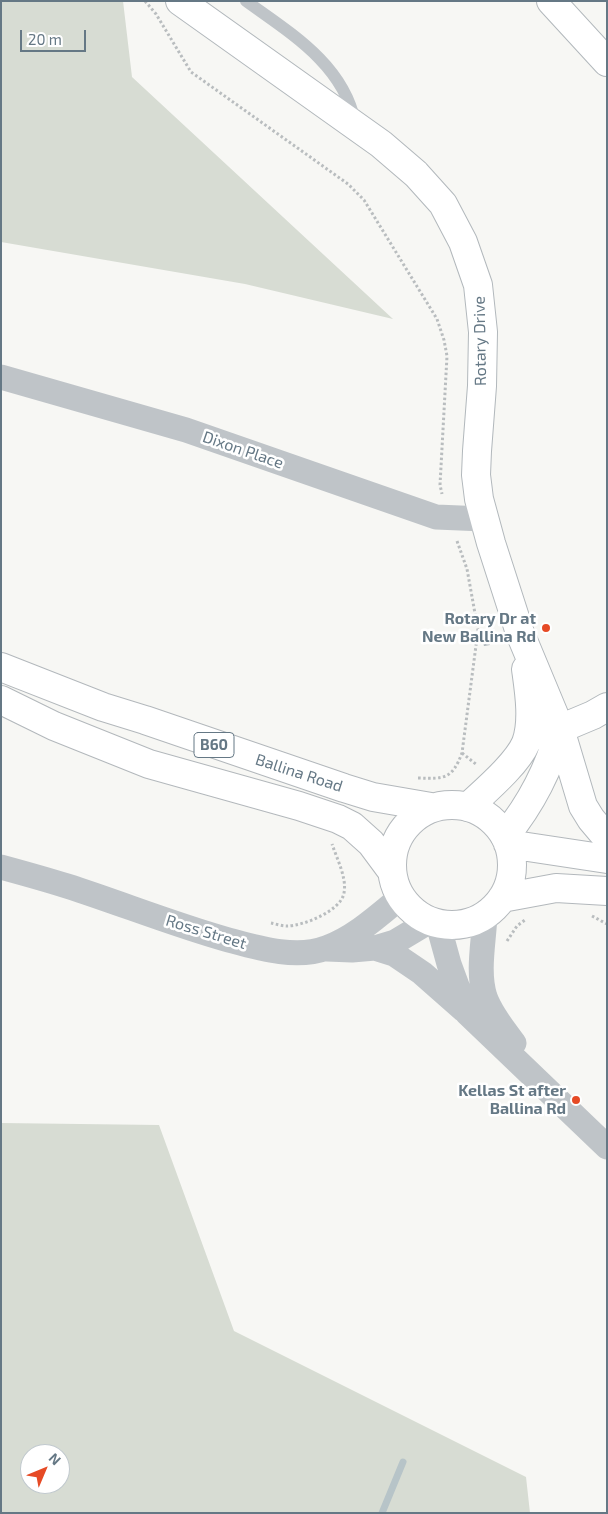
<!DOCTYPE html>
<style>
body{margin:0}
#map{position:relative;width:608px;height:1514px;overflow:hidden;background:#f7f7f4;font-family:"Exo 2",sans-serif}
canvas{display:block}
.frame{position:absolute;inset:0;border:2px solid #657885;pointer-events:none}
.north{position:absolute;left:20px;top:1444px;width:50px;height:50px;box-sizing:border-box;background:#fff;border:1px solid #c1c9ce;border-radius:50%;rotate:45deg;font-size:14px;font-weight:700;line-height:20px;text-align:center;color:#657885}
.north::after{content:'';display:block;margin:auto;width:18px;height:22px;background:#e64a25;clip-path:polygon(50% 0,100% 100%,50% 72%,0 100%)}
.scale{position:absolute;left:20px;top:30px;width:66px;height:22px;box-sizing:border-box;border:2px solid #657885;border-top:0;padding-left:6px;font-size:15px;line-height:18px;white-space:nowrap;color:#657885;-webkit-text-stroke:4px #fff;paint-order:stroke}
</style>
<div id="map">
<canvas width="608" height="1514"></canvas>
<div class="frame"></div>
<div class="north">N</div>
<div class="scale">20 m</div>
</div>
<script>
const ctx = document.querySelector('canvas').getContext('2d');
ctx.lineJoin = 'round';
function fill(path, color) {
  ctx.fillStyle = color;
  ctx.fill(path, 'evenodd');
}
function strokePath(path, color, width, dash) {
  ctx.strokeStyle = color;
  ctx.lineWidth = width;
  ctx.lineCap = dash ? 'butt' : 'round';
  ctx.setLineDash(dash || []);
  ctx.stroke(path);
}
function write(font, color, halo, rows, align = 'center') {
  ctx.font = font + ' "Exo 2",sans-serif';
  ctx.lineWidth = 5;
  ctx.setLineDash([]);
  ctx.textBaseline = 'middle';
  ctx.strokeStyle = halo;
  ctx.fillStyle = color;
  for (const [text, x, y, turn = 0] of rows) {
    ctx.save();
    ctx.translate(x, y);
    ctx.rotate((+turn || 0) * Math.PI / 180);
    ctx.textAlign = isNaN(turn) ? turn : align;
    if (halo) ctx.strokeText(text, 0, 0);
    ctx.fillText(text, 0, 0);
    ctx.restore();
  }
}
fill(new Path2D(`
 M1,1h122l9,76 261,242 -148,-35 -244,-42z
 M1,1123l158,2 75,206 292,146 4,36h-529zM30,1454h30v30h-30z`), '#d7dcd3');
strokePath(new Path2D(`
 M382,1513l21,-51`), '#b7c4c8', 7);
fill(new Path2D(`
 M488,635l2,10 -6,1 -3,-10z`), '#a7b0b5');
const secondary = new Path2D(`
 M180,1l201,143 35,30 27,30 20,38 15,43 5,47 -1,54 -5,65 -1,24 3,24 12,44 29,90 40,96 23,77 8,13 16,19
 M551,1l56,61
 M543,736l50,-21 14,-8
 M468,807c17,-16 49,-43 58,-64 8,-22 3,-52 0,-74
 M505,836c26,-32 44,-66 55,-107`);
const primary = new Path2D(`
 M1,667l102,40 42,13 199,68 29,9 58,10
 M1,700l53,26 95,38 150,42 39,13 14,7 19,17 20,27
 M392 865a60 60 0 1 1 120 0a60 60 0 1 1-120 0Z
 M508,844l99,15
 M502,898l54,-10 51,3`);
strokePath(secondary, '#b2b8bc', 30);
strokePath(primary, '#b3b8bc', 30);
strokePath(new Path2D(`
 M145,1l11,13 35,58 157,112 16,16 73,119 7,21 3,16 -7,129 2,9
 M462,753l15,12
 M418,778c27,1 34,1 44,-25l16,-123 -11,-61 -10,-28
 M592,916l15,8
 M271,923c5,1 11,3 16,3 16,0 54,-15 57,-33 3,-15 -7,-34 -12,-49
 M507,941l10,-15 8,-6`), '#b9bdbf', 3, [2.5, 2.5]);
strokePath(new Path2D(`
 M246,1c44,32 97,63 109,121`), '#bfc4c8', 12);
strokePath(new Path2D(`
 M1,377l185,53 250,87 48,2
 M1,867c22,6 44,12 66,19 53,17 105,38 158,53 30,8 70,21 101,9 28,-10 52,-32 75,-51
 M485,915c-1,26 -8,57 0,82 6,17 19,33 29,46
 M438,924l11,40 18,49 140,134
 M375,948l20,-6 35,-21
 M327,949l25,1 23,-2 19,6 28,19 42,37`), '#bfc4c8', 25);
strokePath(secondary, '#fff', 28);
strokePath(primary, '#fff', 28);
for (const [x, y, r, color] of [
 [546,628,5,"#e64a25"],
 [576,1100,5,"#e64a25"]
]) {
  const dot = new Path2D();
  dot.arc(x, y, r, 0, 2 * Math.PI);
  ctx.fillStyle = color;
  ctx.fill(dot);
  strokePath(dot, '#fff', 2);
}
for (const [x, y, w] of [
 [214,745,40]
]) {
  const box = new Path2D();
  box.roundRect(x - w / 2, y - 12.5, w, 25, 4);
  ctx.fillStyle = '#fff';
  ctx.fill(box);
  strokePath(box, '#657885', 1);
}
write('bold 15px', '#657885', null, [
 ["B60",214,745]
]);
write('16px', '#657885', '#fff', [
 ["Rotary Drive",480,341,-91],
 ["Dixon Place",243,450,19],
 ["Ballina Road",299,773,18],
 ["Ross Street",206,932,17]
]);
write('bold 16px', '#657885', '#fff', [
 ["Rotary Dr at",536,619],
 ["New Ballina Rd",536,637],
 ["Kellas St after",566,1091],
 ["Ballina Rd",566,1109]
], 'right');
</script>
